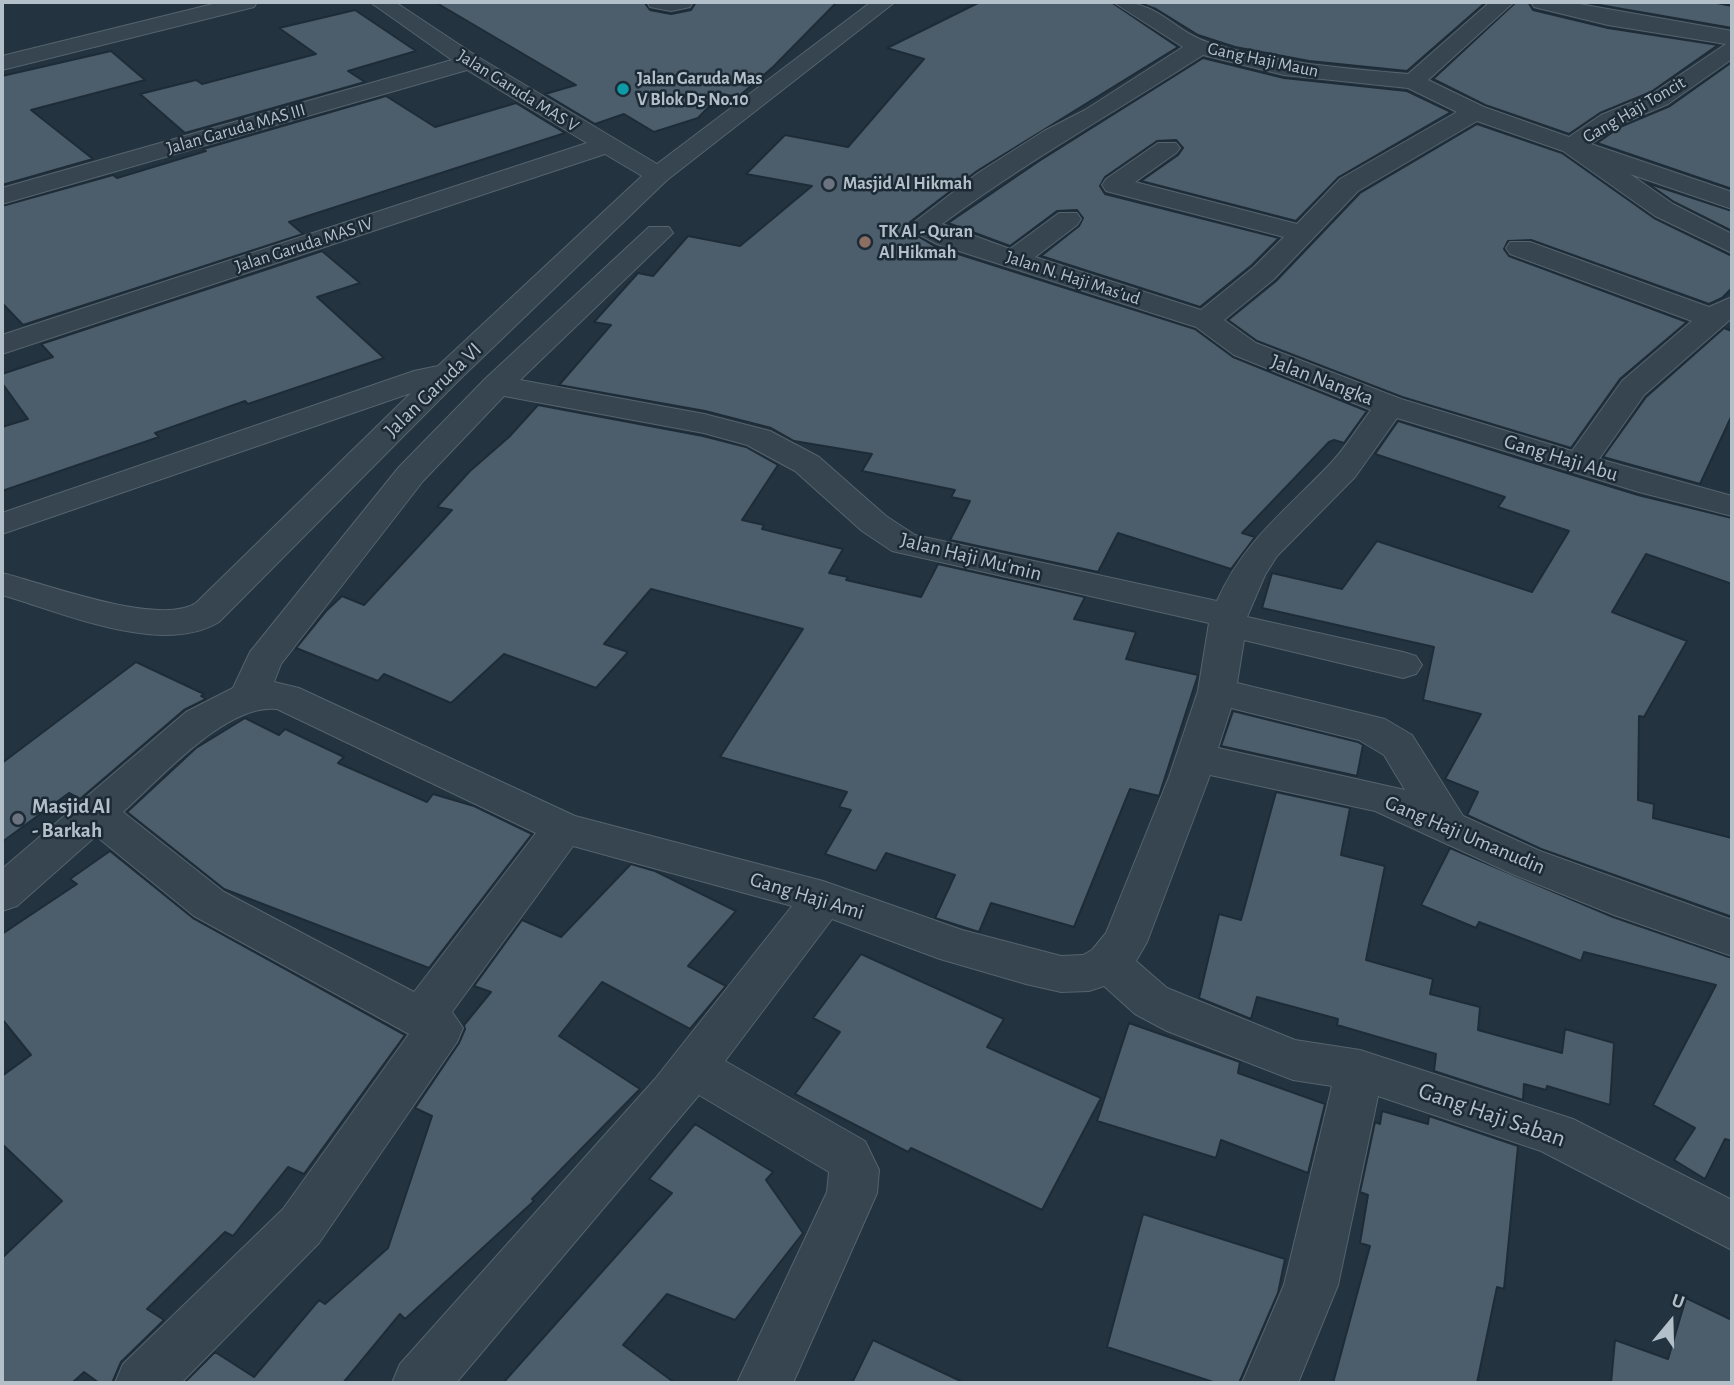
<!DOCTYPE html>
<style>
body{margin:0}
#map{position:relative;width:1734px;height:1385px;overflow:hidden;background:#233440;font-family:"Alegreya Sans",sans-serif}
canvas{display:block}
.frame{position:absolute;inset:0;border:4px solid #b3c0ca;pointer-events:none}
.north{position:absolute;left:1636px;top:1287px;width:70px;height:70px;-webkit-text-stroke:5px #1c2a35;paint-order:stroke;rotate:19deg;font-size:19px;font-weight:700;line-height:28px;text-align:center;color:#b3c0ca}
.north::after{content:'';display:block;margin:auto;width:24px;height:32px;background:#b3c0ca;clip-path:polygon(50% 0,100% 100%,50% 72%,0 100%)}
</style>
<div id="map">
<canvas width="1734" height="1385"></canvas>
<div class="frame"></div>
<div class="north">U</div>
</div>
<script>
const ctx = document.querySelector('canvas').getContext('2d');
ctx.lineJoin = 'round';
function fill(path, color) {
  ctx.fillStyle = color;
  ctx.fill(path, 'evenodd');
}
function strokePath(path, color, width, dash) {
  ctx.strokeStyle = color;
  ctx.lineWidth = width;
  ctx.lineCap = dash ? 'butt' : 'round';
  ctx.setLineDash(dash || []);
  ctx.stroke(path);
}
function write(font, color, halo, rows, align = 'center') {
  ctx.font = font + ' "Alegreya Sans",sans-serif';
  ctx.lineWidth = 5;
  ctx.setLineDash([]);
  ctx.textBaseline = 'middle';
  ctx.strokeStyle = halo;
  ctx.fillStyle = color;
  for (const [text, x, y, turn = 0] of rows) {
    ctx.save();
    ctx.translate(x, y);
    ctx.rotate((+turn || 0) * Math.PI / 180);
    ctx.textAlign = isNaN(turn) ? turn : align;
    if (halo) ctx.strokeText(text, 0, 0);
    ctx.fillText(text, 0, 0);
    ctx.restore();
  }
}
const building = new Path2D(`
 M435,2h209l6,8 21,4 20,-4 5,-8h141l-64,65 -35,30 -17,-3 -23,24 -44,14 -30,-18 -29,10 -50,-30 31,-9z
 M980,2h131l67,45 -201,124 -67,51 6,13 20,12 259,82 38,28 134,54 -23,32 -10,-3 -5,2 -87,91 13,4 -24,32 -113,-36 -20,39 -148,-32 20,-39 -19,-4 4,-7 -93,-19 10,-17 -78,-13 -23,-13 -66,-17 -146,-26 52,-60 -17,-3 44,-49 15,3 35,-40 52,10 72,-60 -66,-12 39,-39 63,12 76,-88 -37,-11z
 M1137,2h349l-79,69 -98,-10 -74,-14 -37,-12 -42,-26z
 M1516,2h12l5,8 75,18 110,17 -67,47 -51,21 -31,21 -84,-29 -52,-26z
 M1582,2h130l20,4v22z
 M355,10l61,41 -68,20 17,11 -180,51 -45,-39 56,-14 6,4 114,-30 -37,-26z
 M111,51l34,29 -114,30 62,49 -91,26v-109z
 M1203,58l81,20 123,13 44,21 -112,65 -43,44 -155,-40 37,-26 5,-7 -7,-8 -19,1 -52,36 -5,9 5,8 174,44 -27,27 -52,42 -159,-51 38,-30 4,-8 -6,-8 -20,1 -47,35 -62,-23 91,-62z
 M1732,62v127l-135,-46 23,-16 50,-21z
 M386,96l49,31 81,-24 49,30 -276,89 14,12 -280,91 -21,-22v-97l111,-31 4,3 89,-27 -3,-2z
 M1477,124l85,29 92,65 78,38v32l-10,10 -13,6 -178,-64 -23,1 -4,8 5,7 178,66 -67,57 -49,69 -169,-51 -145,-56 -29,-21 48,-39 84,-88z
 M1647,183l85,28v20l-58,-29z
 M322,251l38,32 -43,14 67,61 -136,46 -3,-3 -90,32 4,4 -157,54v-64l26,-8 -26,-36v-9l51,-17 -12,-13z
 M1724,328l8,3v84l-32,69 -97,-27 43,-60z
 M538,405l165,31 43,11 32,18 -36,55 22,5 -2,4 81,20 -14,24 19,4 -2,3 75,17 17,-33 147,33 -11,22 62,13 -10,27 72,16 -39,121 -29,-7 -56,138 -83,-24 -12,29 -44,-14 20,-43 -69,-22 -10,18 -51,-17 26,-44 -12,-3 8,-15 -127,-35 83,-128 -152,-40 -47,55 24,8 -32,36 -92,-34 -53,49 -67,-29 -6,7 -82,-33 30,-37 16,-15 22,9 88,-95 -15,-3 33,-36 39,-34z
 M1398,421l240,74 94,23v66l-86,-30 -34,58 75,29 -43,76 -5,-1 -1,84 16,4 -1,14 79,20v79l-191,-68 -74,-34 11,-23 -33,-13 36,-65 -58,-14 11,-53 -172,-39 10,-35 70,16 35,-48 155,51 37,-61 -71,-24 7,-10 -130,-43z
 M136,662l68,32 -3,2 5,3 -22,11 -104,89 -11,-6 -67,49v-79z
 M1233,711l125,31 5,3 -6,31 -136,-30z
 M245,718l34,17 6,-6 59,28 -6,6 89,39 6,-8 41,12 58,28 -103,134 -205,-79 -97,-77 69,-64z
 M1276,792l74,16 -9,47 44,11 -19,94 67,19 -3,15 50,13 -2,23 84,23 3,-24 49,14 -4,62 -63,-19 -1,4 -22,-6 -1,16 -89,-29 2,-17 -99,-29 1,-6 -81,-22 -6,22 -52,-21 20,-84 22,6z
 M1450,848l163,69 119,41v183l-7,-2 -20,40 -31,-19 21,-32 -42,-23 63,-120 -132,-33 -3,9 -102,-39 -3,6 -55,-23z
 M110,851l83,67 212,117 -101,139 -16,-7 -55,69 -8,-4 -78,77 17,11 -43,42 -9,21h-13l-15,-11 -12,11h-70v-125l60,-57 -60,-57v-68l29,-21 -29,-36v-85l75,-50 -7,-5z
 M631,864l24,7 81,40 -48,55 38,20 -36,43 -88,-47 -43,54 81,53 -108,110 2,2 -129,118 -5,-5 -57,69h-159l31,-31 39,25 65,-77 6,4 63,-56 44,-132 -17,-8 44,-65 6,-14 -1,-4 27,-33 -17,-6 48,-66 39,17z
 M861,954l143,65 -17,28 114,51 -59,112 -131,-62 -3,4 -113,-58 45,-62 -27,-14z
 M1129,1023l111,39 -2,11 87,31 -17,69 -87,-33 -5,18 -119,-37z
 M1382,1111l46,13 1,-8 89,30 -14,143 -7,-2 -20,96h-144l37,-137 -10,-3 8,-48 -8,-3 15,-70 5,2z
 M695,1124l78,48 -7,8 37,53 -68,87 -68,-26 -44,51 52,38h-172l169,-190 -23,-14z
 M1143,1214l142,45 -7,34 -39,90h-23l-109,-36z
 M1686,1298l46,22v63h-121l4,-43 53,19z
 M873,1340l92,43h-113z`);
fill(building, '#4c5d6b');
strokePath(building, '#1e2c37', 2);
const minor = new Path2D(`
 M221,2h36l-3,5 -252,63v-14z
 M370,2h25l83,55 179,107 214,-162h24l-228,178 -208,200 -240,242c-57,35 -158,-10 -217,-27v-22c44,11 157,54 194,30l215,-210 -409,141v-21l412,-142 24,-5 204,-190 -37,-22 -603,200v-19l585,-192 -120,-73 -465,134v-16l450,-128z
 M647,2h46l-3,5 -19,4 -21,-4z
 M1113,2c47,-2 59,29 97,41 65,20 131,25 198,31l82,-72h24l-86,78 56,27 85,30 32,-22 51,-21 74,-50 -118,-19 -74,-18 -3,-5h37l164,29v28l-64,45 -49,21 -28,19 141,48v17l-102,-35 43,30 59,30v19l-77,-37 -92,-65 -86,-30 -119,70 -84,88 -50,41 32,23 145,56 171,52 50,-70 70,-60 -182,-67 -4,-6 4,-6h20l179,65 23,-10v21l-88,77 -45,64 133,37v20l-93,-24 -242,-74 -42,59 -78,79 -12,19 -18,42 156,35 13,4 6,9 -6,9 -13,4 -159,-38 -7,43 148,36 27,16 51,81 77,35 192,69v36l-118,-41 -104,-42 -135,-62 -165,-36 -63,167 -11,19 31,27 128,52 65,10 213,69 159,81v50l-191,-99 -163,-55 -40,189 -40,98h-56l42,-98 48,-199 -39,-6 -126,-49 -32,-17 -31,-28 -15,5 -28,1 -35,-8 -86,-25 -108,-40 -107,142 140,80 14,29 -2,23 -84,190h-56l90,-191 2,-20 -130,-77 -243,288h-64l8,-19 255,-285 137,-173 -219,-60 -121,166 11,16 -6,14 -138,201 -138,140h-66l8,-19 160,-155 126,-175 -215,-118 -98,-80 -79,70 -15,5v-42l184,-157 47,-24 17,-36 149,-185 87,-89 163,-151h20l4,6 -153,147 184,34 66,17 49,26 67,59 29,19 302,66c26,-59 68,-90 112,-136 16,-16 28,-37 42,-55l-137,-55 -38,-28 -259,-83 -19,-10 -6,-10 66,-51 66,-42 41,-21 98,-63zM1203,55l81,20 124,13 49,24 -117,67 -43,45 -162,-42 41,-29 4,-5 -4,-5h-18l-52,36 -4,6 4,6 178,46 -30,30 -53,43 -166,-53 42,-32 4,-6 -4,-6h-18l-49,36 -68,-25c83,-62 173,-112 261,-169zM504,396l200,37 43,12 48,26 67,60 30,20 317,72 -11,68 -29,86 -63,156 -14,17 -9,5 -22,1 -99,-26 -139,-49 -248,-65 -276,-128 -25,-6 7,-18 142,-183zM1231,708l128,32 25,15 21,35 -187,-42zM277,709l259,124 -122,159 -190,-100 -101,-80c37,-33 103,-109 154,-103z`);
strokePath(minor, '#55636d', 2);
fill(minor, '#374550');
for (const [x, y, r, color] of [
 [623,89,7,"#0f9aa8"],
 [829,184,7,"#6b7280"],
 [865,242,7,"#8d6e63"],
 [18,819,7,"#6b7280"]
]) {
  const dot = new Path2D();
  dot.arc(x, y, r, 0, 2 * Math.PI);
  ctx.fillStyle = color;
  ctx.fill(dot);
  strokePath(dot, '#1c2a35', 2.5);
}
write('18px', '#b3c0ca', '#1c2a35', [
 ["Gang Haji Maun",1263,60,12],
 ["Jalan Garuda MAS V",518,91,32],
 ["Gang Haji Toncit",1634,110,-30],
 ["Jalan Garuda MAS III",236,129,-16],
 ["Jalan Garuda MAS IV",304,245,-18],
 ["Jalan N. Haji Mas'ud",1073,278,18]
]);
write('bold 18px', '#b3c0ca', '#1c2a35', [
 ["Jalan Garuda Mas",637,79],
 ["V Blok D5 No.10",637,100],
 ["Masjid Al Hikmah",843,184],
 ["TK Al - Quran",879,232],
 ["Al Hikmah",879,253]
], 'left');
write('21px', '#b3c0ca', '#1c2a35', [
 ["Jalan Nangka",1322,380,21],
 ["Jalan Garuda VI",433,390,-44],
 ["Gang Haji Abu",1561,458,17],
 ["Jalan Haji Mu'min",971,557,14],
 ["Gang Haji Umanudin",1465,835,23],
 ["Gang Haji Ami",807,896,17]
]);
write('bold 21px', '#b3c0ca', '#1c2a35', [
 ["Masjid Al",32,807],
 ["- Barkah",32,831]
], 'left');
write('24px', '#b3c0ca', '#1c2a35', [
 ["Gang Haji Saban",1492,1115,19]
]);
</script>
